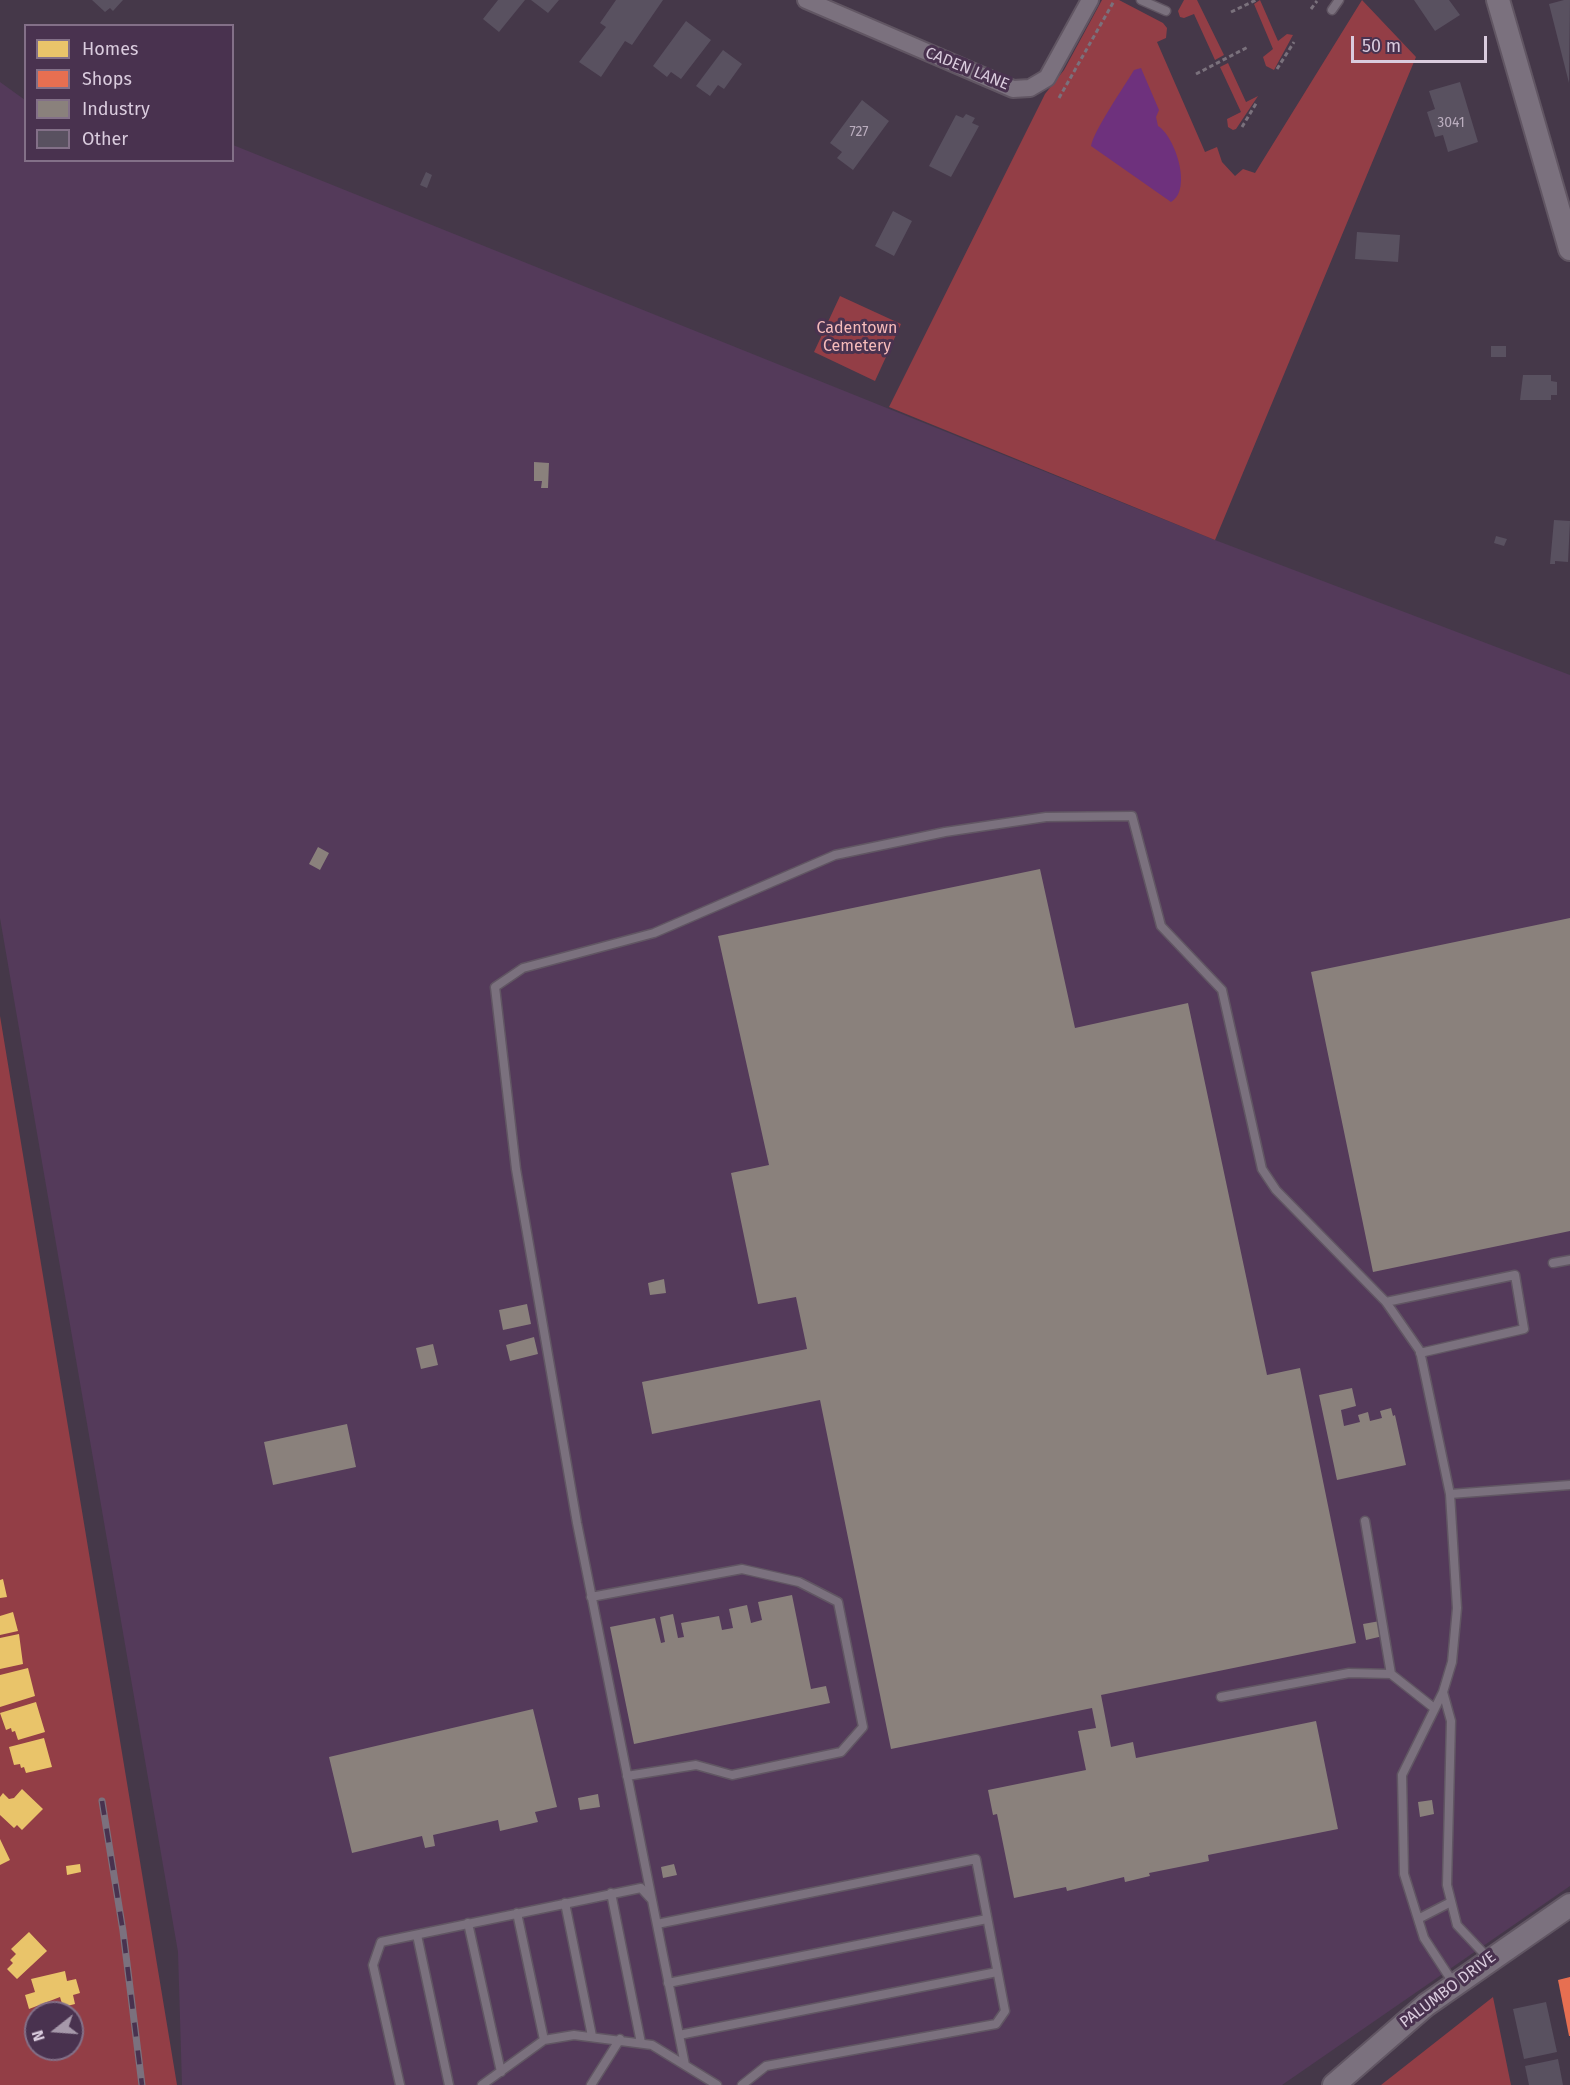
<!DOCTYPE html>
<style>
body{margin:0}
#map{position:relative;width:1570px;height:2085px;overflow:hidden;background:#453849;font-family:"Fira Sans",sans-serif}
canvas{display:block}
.legend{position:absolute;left:24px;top:24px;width:210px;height:138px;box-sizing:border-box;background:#49324f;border:2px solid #837088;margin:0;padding:8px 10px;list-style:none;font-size:18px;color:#daccde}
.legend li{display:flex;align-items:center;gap:12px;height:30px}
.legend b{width:30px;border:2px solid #837088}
.north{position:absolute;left:24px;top:2001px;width:60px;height:60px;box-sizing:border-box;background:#49324f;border:2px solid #837088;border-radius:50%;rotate:253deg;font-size:16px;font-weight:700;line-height:24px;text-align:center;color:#daccde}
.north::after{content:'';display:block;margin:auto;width:21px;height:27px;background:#a698aa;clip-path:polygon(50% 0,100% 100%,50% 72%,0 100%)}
.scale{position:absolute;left:1351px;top:36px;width:136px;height:27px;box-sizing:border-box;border:3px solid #daccde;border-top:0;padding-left:8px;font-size:18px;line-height:21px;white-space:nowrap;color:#daccde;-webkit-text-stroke:4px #49324f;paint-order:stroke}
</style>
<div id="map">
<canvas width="1570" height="2085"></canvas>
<ul class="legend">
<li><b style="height:16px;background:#e9c46a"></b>Homes</li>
<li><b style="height:16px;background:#e76f51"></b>Shops</li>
<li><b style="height:16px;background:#8a817c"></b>Industry</li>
<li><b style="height:16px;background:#595160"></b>Other</li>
</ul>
<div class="north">N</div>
<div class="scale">50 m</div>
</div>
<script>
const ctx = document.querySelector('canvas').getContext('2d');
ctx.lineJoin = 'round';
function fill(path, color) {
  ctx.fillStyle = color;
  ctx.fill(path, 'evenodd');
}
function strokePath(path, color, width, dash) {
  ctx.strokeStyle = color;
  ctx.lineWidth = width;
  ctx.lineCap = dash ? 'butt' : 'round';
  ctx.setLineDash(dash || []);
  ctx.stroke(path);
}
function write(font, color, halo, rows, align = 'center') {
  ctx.font = font + ' "Fira Sans",sans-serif';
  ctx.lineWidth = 6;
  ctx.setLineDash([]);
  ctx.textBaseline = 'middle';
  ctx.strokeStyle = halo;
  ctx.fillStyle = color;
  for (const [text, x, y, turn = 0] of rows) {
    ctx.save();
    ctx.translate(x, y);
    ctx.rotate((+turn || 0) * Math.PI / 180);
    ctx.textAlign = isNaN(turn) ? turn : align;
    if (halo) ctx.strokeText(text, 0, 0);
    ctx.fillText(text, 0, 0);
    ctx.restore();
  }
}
fill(new Path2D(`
 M0,82l25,18 1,60h206l1,-15 982,395 355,135v1211l-288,199h-1100l-4,-133 -178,-1034z`), '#543a5a');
fill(new Path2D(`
 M1102,0h17l44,23 4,5 -1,10 -9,4 48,110 12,-5 5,15 13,14 8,-7 12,4 107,-173 54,57 -201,483 -326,-133 156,-313 19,-24z
 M1184,0h13l27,55 -9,5 -21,-46 -10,4 -4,-1 -2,-6z
 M1260,0l18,41 9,-7 6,1 -19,35 -8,-4 -3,-9 10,-8 -19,-45z
 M1228,63l18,39 12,-6 -22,33 -3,1 -5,-3 -1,-8 14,-7 -21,-45z
 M840,296l61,28 -26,57 -61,-29z
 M0,1016l177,1069h-177zM36,2013h36v36h-36z
 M1493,1997l18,88h-130z`), '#933e46');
fill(new Path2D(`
 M1141,68l18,42 -3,7 2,9c17,10 35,64 13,76l-80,-56c3,-16 33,-59 43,-76z`), '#6e317d');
fill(new Path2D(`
 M3,1579l4,18 -7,1v-18z
 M13,1612l5,19 -18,4v-19z
 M19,1634l4,30 -23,5v-31z
 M28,1668l7,28 -35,11v-32z
 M36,1702l9,30 -27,8 -3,-9 -3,1 -1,-4 -5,2 -6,-17z
 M44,1738l8,29 -26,6 -2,-6 -3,1 -1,-4 -6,1 -5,-18z
 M22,1789l21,20 -21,21 -5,-5 -3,3 -14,-13v-18l3,-4 6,6 5,-1z
 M0,1839l10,21 -10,5z
 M80,1864l1,8 -14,3 -1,-9z
 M29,1932l18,19 -30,28 -10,-10 6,-6 -3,-3 6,-6 -5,-5z
 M65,1971l2,10 9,-2 4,14 -7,2 2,9 -12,3 -3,-10 -31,12 -4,-14 10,-3 -4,-13z
 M31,2018l5,2v14l-9,-2z`), '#e9c46a');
fill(new Path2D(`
 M1570,1977v59h-1l-11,-56z`), '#e76f51');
fill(new Path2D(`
 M534,462l15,1 -1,25h-7l1,-7h-8z
 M318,847l11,6 -9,17 -11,-6z
 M1040,869l35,159 113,-25 79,372 33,-7 56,275 -255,52 10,52 22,-5 3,16 180,-37 22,108 -130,26 1,6 -60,12 1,3 -25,6 -1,-5 -57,14 -1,-4 -52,11 -17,-84 -4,1 -5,-25 98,-20 -8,-39 18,-3 -4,-20 -201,41 -71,-349 -168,34 -10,-52 165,-33 -11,-52 -38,7 -27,-131 38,-8 -51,-229z
 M1570,918v313l-197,41 -62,-300z
 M664,1279l2,14 -16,2 -2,-12z
 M527,1304l4,20 -28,6 -4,-20z
 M534,1337l4,17 -28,7 -4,-16z
 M433,1344l5,21 -17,4 -5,-21z
 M1352,1388l4,18 -15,4 3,16 16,-4 -2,-7 10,-3 2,9 12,-3 -2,-7 11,-3 2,8 2,-1 11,50 -69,15 -18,-85z
 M347,1424l9,43 -83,18 -9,-43z
 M792,1595l19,94 15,-3 4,17 -196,41 -24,-117 45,-9 6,25 4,-1 -5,-25 13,-3 5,24 6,-1 -3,-14 38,-7 3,14 11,-2 -4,-19 18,-4 4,18 11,-3 -4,-18z
 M1380,1621l3,15 -17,4 -3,-16z
 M533,1709l24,98 -22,5 3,10 -38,9 -2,-11 -65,15 2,11 -10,2 -3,-12 -70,17 -23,-96z
 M598,1794l2,13 -20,3 -2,-12z
 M1432,1800l2,14 -14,3 -2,-15z
 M674,1864l3,11 -14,3 -2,-11z`), '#8a817c');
fill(new Path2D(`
 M92,0h31l-10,11 -3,-3 -5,4z
 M498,0h27l-26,32 -16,-13z
 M531,0h28l-11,13z
 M616,0h47l-31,45 -7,-4 -24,36 -22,-15 27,-35 -6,-4z
 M1414,0h35l11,15 -25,16z
 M1564,0h6l-1,83 -20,-79z
 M686,21l25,19 -30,39 -10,-7 -4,5 -14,-11z
 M723,50l19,14 -18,25 -6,-4 -8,11 -14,-10z
 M1460,82l18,60 -30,10 -5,-17 -8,2 -8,-25 8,-3 -6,-18z
 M862,100l27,21 -36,49 -16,-12 5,-6 -12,-9z
 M966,114l9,4 -3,5 7,3 -28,51 -22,-11 27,-51 7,3z
 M426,172l6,3 -5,13 -7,-3z
 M893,211l19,10 -18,35 -19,-10z
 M1357,232l43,3 -2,27 -43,-3z
 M1491,346h15v11h-15z
 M1523,375h28v6l6,1v13h-6v5h-31z
 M1554,520l16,1 -2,41 -13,-1v3h-5z
 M1496,536l11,3 -3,7 -10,-3z
 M1546,2002l11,50 -33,7 -11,-50z
 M1558,2059l5,26h-34l-4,-19z`), '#595160');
const lane = new Path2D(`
 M1141,0l25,11
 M1332,10l7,-10
 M1553,1263l17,-3
 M1386,1302l129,-27 9,54 -104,24
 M1450,1494l120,-9
 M1365,1521l26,153
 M591,1597l151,-28 57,13 39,20 25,125 -22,25 -109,23 -36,-10 -69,11
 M1443,1692l-41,83 2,99 20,64 30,46
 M1221,1697l128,-24 42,1 43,34
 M611,1893l30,150
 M652,1900l-75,-377 -61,-354 -21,-182 28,-19 131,-35 181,-78 110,-23 101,-15 86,-1 29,110 61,64 40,179 14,21 110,112 34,49 30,143 7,114 -5,54 -9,30 8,29 -4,164 10,40 32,34
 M565,1903l27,133
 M517,1913l27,127
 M1418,1919l33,-17
 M468,1923l33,149
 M657,1924l319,-65 29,152 -9,13 -230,42 -24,19
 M417,1935l32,150
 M668,1983l319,-64
 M679,2035l318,-63
 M400,2085l-27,-120 8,-23 260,-54 11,12 33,165
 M482,2085l62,-45 30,-5 78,10 65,40
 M591,2085l29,-46`);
const street = new Path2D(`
 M806,0l207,89 17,-1 17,-10 43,-78`);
const secondary = new Path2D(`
 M1498,0l72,249
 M1334,2085l92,-80 144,-100`);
strokePath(lane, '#615663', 11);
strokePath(street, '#615663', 20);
strokePath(secondary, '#615663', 26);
strokePath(new Path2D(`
 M1311,9l6,-8
 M1231,12l25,-12
 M1277,69l17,-27
 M1196,74l52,-27
 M1059,98l55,-97
 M1242,127l15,-25`), '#7a717c', 3, [4.5, 3]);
strokePath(lane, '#7b717e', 8);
strokePath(street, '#7b717e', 16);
strokePath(secondary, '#7b717e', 22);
const rail = new Path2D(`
 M102,1801l21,130 19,154`);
strokePath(rail, '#7b717e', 7);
strokePath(rail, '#49324f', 4.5, [14]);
write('14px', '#baadbe', null, [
 ["3041",1451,123],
 ["727",859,132]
]);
write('16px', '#daccde', '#49324f', [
 ["CADEN LANE",967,69,22],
 ["PALUMBO DRIVE",1448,1990,-37]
]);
write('16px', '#f6bbba', '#49324f', [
 ["Cadentown",857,329],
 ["Cemetery",857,347]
]);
</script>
